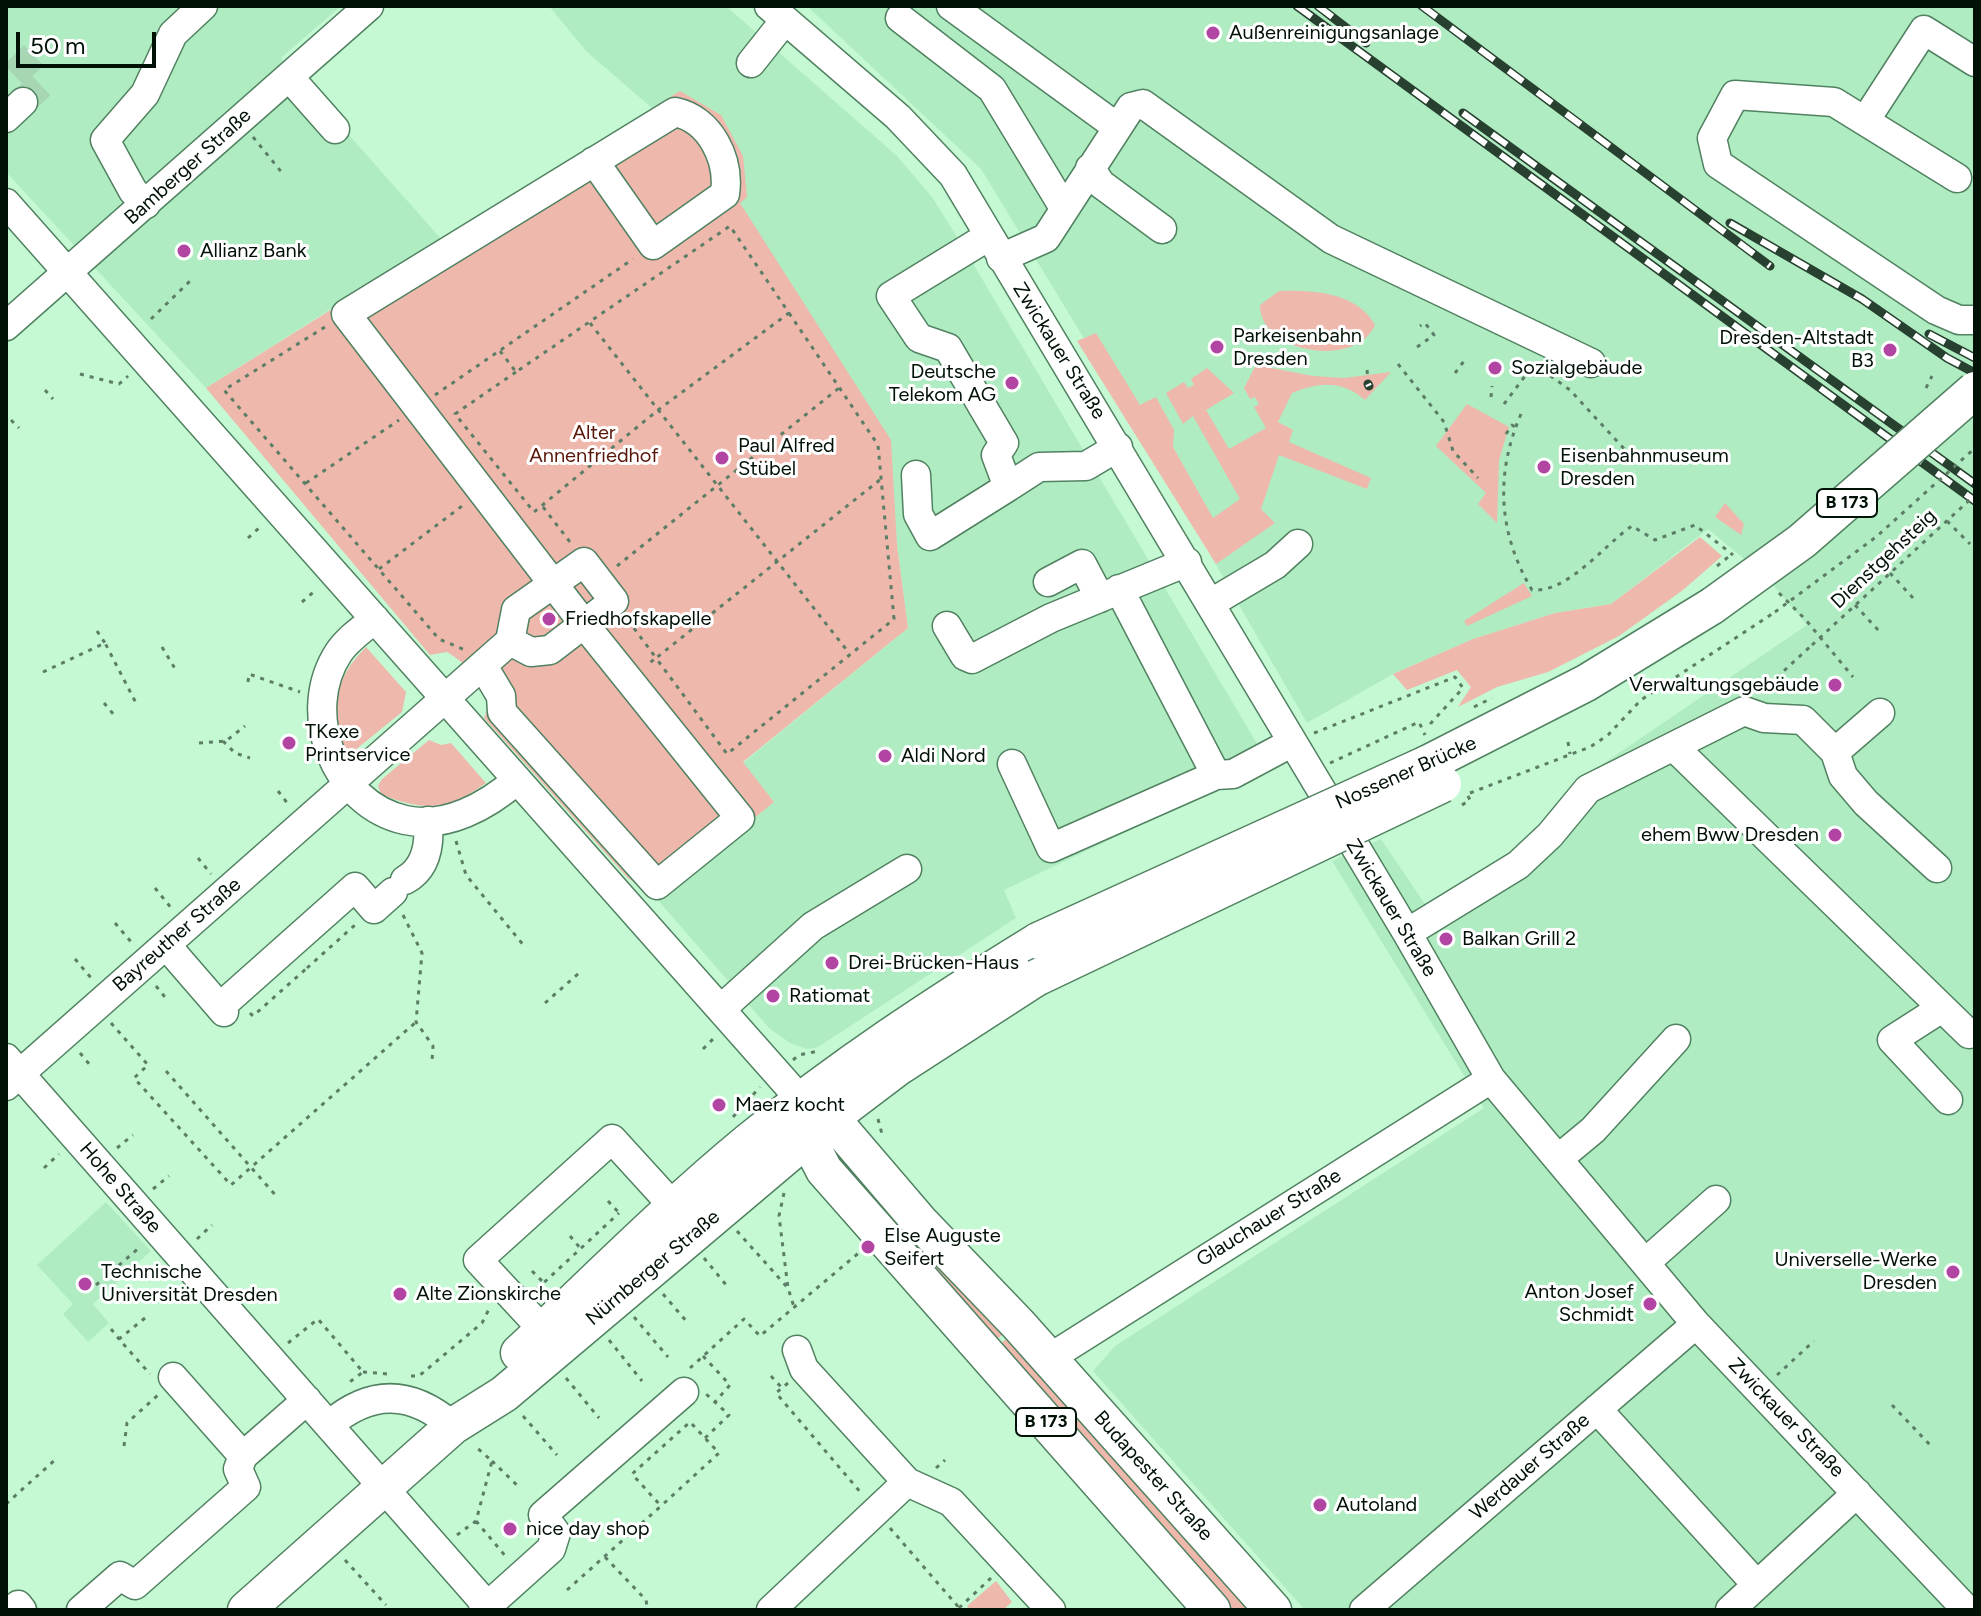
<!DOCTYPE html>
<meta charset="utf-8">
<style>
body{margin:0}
#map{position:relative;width:1981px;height:1616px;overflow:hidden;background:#c4f9d3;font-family:Figtree,sans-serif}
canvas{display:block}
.frame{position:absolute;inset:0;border:8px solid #011106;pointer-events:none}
.scale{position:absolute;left:16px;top:32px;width:140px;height:36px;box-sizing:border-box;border:4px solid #011106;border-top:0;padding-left:10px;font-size:24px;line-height:28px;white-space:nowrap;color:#011106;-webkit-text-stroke:6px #fff;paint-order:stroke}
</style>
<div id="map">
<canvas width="1981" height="1616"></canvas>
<div class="frame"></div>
<div class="scale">50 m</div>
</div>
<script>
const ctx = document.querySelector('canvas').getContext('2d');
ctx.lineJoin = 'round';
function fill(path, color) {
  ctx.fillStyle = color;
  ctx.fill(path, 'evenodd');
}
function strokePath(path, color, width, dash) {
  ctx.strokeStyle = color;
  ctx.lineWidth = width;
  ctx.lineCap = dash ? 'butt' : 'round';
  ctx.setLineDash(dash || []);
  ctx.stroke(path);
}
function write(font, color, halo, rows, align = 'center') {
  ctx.font = font + ' Figtree,sans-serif';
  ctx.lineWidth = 6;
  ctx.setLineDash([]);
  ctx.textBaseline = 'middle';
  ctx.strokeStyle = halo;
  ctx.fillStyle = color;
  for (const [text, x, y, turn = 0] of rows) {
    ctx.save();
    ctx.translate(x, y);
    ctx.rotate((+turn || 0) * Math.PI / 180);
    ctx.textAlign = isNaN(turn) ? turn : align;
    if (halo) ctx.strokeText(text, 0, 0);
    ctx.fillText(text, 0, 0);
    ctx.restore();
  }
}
fill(new Path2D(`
 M6,6h335l-60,52 160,181 -235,149 -200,-216z
 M549,6h177l171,150 35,41 33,53 304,514 -265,126 12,28 -198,129 -11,2 -17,-6 -21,-15 -113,-130 118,-96 -31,-39 165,-135 -11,-83 -157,-343 -62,-110 -26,16 -65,-56z
 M807,6h1168v1604h-670l-212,-239 22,-25 369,-238 -152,-247 49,-22 46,68 100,-64 61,-69 219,-149 -40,-47 -59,-49 -97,75 -56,9 -82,26 -80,35 -86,49 -96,-167 4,-2 -234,-385z
 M106,1202l45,49 -58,53 16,19 -21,19 -25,-28 10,-10 -36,-39z`), '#b0ecc2');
fill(new Path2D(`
 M680,91l41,24 22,41 4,41 -7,6 151,237 6,105 11,83 -165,134 31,40 -118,96 -28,-20 -144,-160c14,-27 -16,-53 -37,-66l-17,3 -224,-267z
 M1279,291c33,-1 78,1 96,34 -20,45 -116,27 -115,-20z
 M1096,333l44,72 16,-8 18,33 -1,17 40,71 27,-19 -47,-83 -10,8 -17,-31 18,-11 4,6 6,-3 -3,-6 16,-11 27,25 -28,17 23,39 37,-21 -12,-21 5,-3 -4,-7 -5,2 -6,-11 12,-23 57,11 31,2 47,-6 -26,28c-23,-20 -46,-18 -73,-7l-14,29 15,8 -4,12 82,36 -4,11 -88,-34 -18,54 14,14 -59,41 -139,-223z
 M1467,404l42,23 -10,33 -2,63 -19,-19 8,-11 -50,-47z
 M1725,503l19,21 -3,11 -26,-18z
 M1700,537l22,19 -39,34 -64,46 -71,36 -51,15 -39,20 13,-20 -14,-17 -50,20 -14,-16 80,-35 82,-26 56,-9z
 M1524,583l8,13 -65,30 -3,-5z
 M366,647l40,45 -4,20 -53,43 -6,-4c-13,-43 -9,-72 23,-104z
 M429,740l12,5 10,-2 35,40c-38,28 -62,29 -105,11l-3,-8 4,-7z
 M848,1166l114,127 42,40 -12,11 -151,-172z
 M1009,1337l250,273h-32l-232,-263z
 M996,1581l16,21 -9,8h-33l-3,-4z`), '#eeb8ac');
strokePath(new Path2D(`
 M14,55l28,29 -19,18`), '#a7d6b4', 28, [28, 14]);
const minor = new Path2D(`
 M769,6l129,111 55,58 454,758 84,146 205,245 271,286
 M951,6l166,121
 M900,18l92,71 72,119
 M751,63l34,-43
 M289,77l46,52
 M6,118l17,-16
 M1865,121l59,-91 51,32
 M1090,168l11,16 61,45
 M1957,178l-123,-76 -99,-7 -23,43 6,26 218,146 23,10h16
 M6,203l795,897
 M146,204l-13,-13 -28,-51 40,-46 28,-60 30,-28
 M989,236l-98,60 28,42 29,10 56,95 -8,12 12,32 31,-20 47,-1 32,-19
 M1001,258l45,-20 85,-131 12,-3 188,135 260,124
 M6,326l363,-320
 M916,475l2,39 12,22 78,-49
 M1048,582l34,-18 18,34
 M1119,589l97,186
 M1211,603l64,-38 23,-21
 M375,619c-13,10 -27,20 -36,33 -40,60 -5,152 66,168 41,9 82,-14 112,-40
 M947,626l18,30 7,3 79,-41 136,-56
 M483,666l18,30 1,16 155,173 83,-67 -156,-194 -238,-310 329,-202c35,7 55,47 50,82l-72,51 -59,-84
 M1675,748l294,286
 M1835,752l45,-39
 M1012,764l39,84 165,-73 17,-1 58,-31
 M405,880c22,-12 25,-36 23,-59
 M1407,933l111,-68 32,-30 38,-46 156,-78 20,7 39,2 32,32 8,24 23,27 71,65
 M166,945l58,67
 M220,1007l135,-120 19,22 19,-17
 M1942,1008l-50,32 56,60
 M721,1009l92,-83 94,-57
 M6,1058l485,552
 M6,1086l504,-445 6,-31 68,-48 30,39 -64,49 -19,2 -21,-11
 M1558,1159l35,-29 83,-91
 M1645,1263l71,-63
 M543,1330l-65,-70 134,-121 62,68
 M797,1350l7,19 103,113 44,20 100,108
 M1048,1359l443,-280
 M173,1377l70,79
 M1597,1409l160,176
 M329,1425c42,-36 82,-35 124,1
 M18,1605l4,5
 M81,1610l39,-34 15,9 111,-98 -8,-18 5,-13 64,-56
 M483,1610l68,-61 5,-16 -13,-18 141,-123
 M771,1610l136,-128
 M1364,1610l332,-286
 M1730,1610l127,-117`);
const major = new Path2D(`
 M1427,764l159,-81 126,-77
 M813,1107l18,11 89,104 98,102 255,286
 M803,1113l4,24 17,33 388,440
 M519,1353c76,-71 149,-145 229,-211 92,-75 189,-139 290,-201
 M246,1610l207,-184 51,-32 327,-276 66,-50 139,-90`);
strokePath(minor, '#508160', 31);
strokePath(major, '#508160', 39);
strokePath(new Path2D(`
 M253,137l30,37
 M789,313l89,132 16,174 -167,135 -71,-96 225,-179
 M151,319l39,-38
 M590,323l259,330
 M325,327l-101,63 215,249 26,11
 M1417,347l17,-12 -9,-12 -5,3
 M500,351l16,21 214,-146 59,87 -131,97 -124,102 -79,-98 61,-42
 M1398,364l46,58 9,29 25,27
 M1367,370l1,10
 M1455,373l9,-12
 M80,374l39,10 9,-8
 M1926,388l6,-12
 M45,390l8,9
 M435,395l198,-136
 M1491,397l1,-11
 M1504,404l30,-40 36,26 69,75
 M1521,414c-26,60 -23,119 11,176 36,3 72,-45 100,-64l23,14 40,-15 38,30
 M11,420l8,8
 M1506,434l6,-9 3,2
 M306,483l93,-63
 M543,507l27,35
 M1947,521l23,23
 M248,538l12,-11
 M617,566l222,-178
 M1717,566l15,-12
 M379,569l83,-63
 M1890,573l23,25
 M1779,593l26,26 48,58
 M302,602l15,-13
 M1855,605l24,26
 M628,620l28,38 -8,6
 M97,631l8,12
 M162,647l15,25
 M43,672l62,-29 31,60
 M248,682l1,-8 51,18
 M1762,691l50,-46
 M104,703l11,13
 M1474,707l18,-9
 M1314,733l141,-56 8,11 -32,35 -1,7
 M223,741l12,12 15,5
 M1568,742l2,12
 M199,743l27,-2 19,-15
 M1330,763l89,-41 6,13
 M278,791l10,13
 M1470,793l120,-46 18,-12 33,-35 134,-88
 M1462,805l8,-5 -3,-6
 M456,841l10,34 59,72
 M198,858l13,16
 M155,888l17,21
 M403,915l19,38 -6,69 17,24 -1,15
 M115,923l17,20
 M75,959l17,20
 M307,968l48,-43
 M156,986l12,15
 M545,1003l34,-30
 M250,1013l3,3 54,-48 -2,-3
 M111,1023l37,42 -14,13 97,107 185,-163
 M703,1049l11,-11
 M80,1053l10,12
 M793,1060l6,-5 20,-4
 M166,1071l112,127
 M733,1117l27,-30
 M878,1119l4,15
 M117,1148l16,-13
 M44,1168l15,-14
 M153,1189l16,-13
 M784,1193l-5,23 9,72
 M608,1201l12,13
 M737,1231l51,57 6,19
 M570,1236l11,13
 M197,1239l15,-14
 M704,1258l23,28
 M532,1271l13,13
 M96,1285l44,-38
 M537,1289l82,-76
 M663,1294l24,28
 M634,1317l34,40
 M145,1318l-26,21 31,35
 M111,1329l8,10
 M609,1340l33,41
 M288,1343l30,-24 45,53 -16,12
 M703,1356l27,29 -15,17
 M690,1368l54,-49 16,17 101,-85
 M363,1372l25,2
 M1777,1375l37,-34
 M411,1376h8l63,-53 8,-16
 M771,1376l11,12
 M566,1378l33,40
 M788,1383l-12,10 86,101
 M1892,1405l40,42
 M523,1416l34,39
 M705,1438l24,-23 -23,-21
 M124,1446l3,-23 31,-28
 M492,1461l28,27
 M936,1468l9,-8
 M6,1504l50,-45
 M476,1521l31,37
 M890,1528l71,82
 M457,1535l19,-14 16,-60 -17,-15
 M605,1557l41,43 1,6
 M345,1560l41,45
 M567,1590l94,-84 -29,-32 58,-52 29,31 -58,53
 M959,1608l32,-30`), '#5c7d66', 3, [4, 6]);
strokePath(minor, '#fff', 28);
strokePath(major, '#fff', 36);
const rail = new Path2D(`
 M1297,6l678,495
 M1318,6l48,37
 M1422,6l348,260
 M1463,113l512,371
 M1730,223l132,76 85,59 28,15
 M1929,334l46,24
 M1368,384l1,2`);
strokePath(rail, '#28402f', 9);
strokePath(rail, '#fff', 6, [18]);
const majorBridge = new Path2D(`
 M1712,606l90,-65 173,-151
 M1038,941l389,-177
 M1036,978l407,-194`);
strokePath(majorBridge, '#508160', 39, []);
strokePath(new Path2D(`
 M1775,612l101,-75 99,-89
 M1812,645l163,-150`), '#5c7d66', 3, [4, 6]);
strokePath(majorBridge, '#fff', 36);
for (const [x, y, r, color] of [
 [1213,33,8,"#b244a3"],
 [184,251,8,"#b244a3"],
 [1217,347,8,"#b244a3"],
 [1890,350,8,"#b244a3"],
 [1495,368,8,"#b244a3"],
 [1012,383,8,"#b244a3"],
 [722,458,8,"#b244a3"],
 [1544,467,8,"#b244a3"],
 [549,619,8,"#b244a3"],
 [1835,685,8,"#b244a3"],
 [289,743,8,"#b244a3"],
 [885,756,8,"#b244a3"],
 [1835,835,8,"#b244a3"],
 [1446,939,8,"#b244a3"],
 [832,963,8,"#b244a3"],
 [773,996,8,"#b244a3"],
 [719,1105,8,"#b244a3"],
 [868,1247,8,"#b244a3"],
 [1953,1272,8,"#b244a3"],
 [85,1284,8,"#b244a3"],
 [400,1294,8,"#b244a3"],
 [1650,1304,8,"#b244a3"],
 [1320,1505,8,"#b244a3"],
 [510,1529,8,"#b244a3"]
]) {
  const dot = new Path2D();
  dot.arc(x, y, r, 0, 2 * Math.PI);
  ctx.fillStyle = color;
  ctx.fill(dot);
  strokePath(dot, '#fff', 3);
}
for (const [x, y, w] of [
 [1847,503,60],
 [1046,1422,60]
]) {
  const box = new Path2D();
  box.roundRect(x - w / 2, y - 14, w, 28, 6);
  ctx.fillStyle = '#fff';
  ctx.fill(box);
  strokePath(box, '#011106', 2);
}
write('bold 18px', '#011106', null, [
 ["B 173",1847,503],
 ["B 173",1046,1422]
]);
write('20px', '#011106', '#fff', [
 ["Außenreinigungsanlage",1229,33],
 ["Allianz Bank",200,251],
 ["Parkeisenbahn",1233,336],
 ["Dresden",1233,359],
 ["Dresden-Altstadt",1874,338,"right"],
 ["B3",1874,361,"right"],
 ["Sozialgebäude",1511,368],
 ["Deutsche",996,372,"right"],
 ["Telekom AG",996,395,"right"],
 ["Paul Alfred",738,446],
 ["Stübel",738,469],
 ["Eisenbahnmuseum",1560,456],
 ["Dresden",1560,479],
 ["Friedhofskapelle",565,619],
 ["Verwaltungsgebäude",1819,685,"right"],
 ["TKexe",305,732],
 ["Printservice",305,755],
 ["Aldi Nord",901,756],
 ["ehem Bww Dresden",1819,835,"right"],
 ["Balkan Grill 2",1462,939],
 ["Drei-Brücken-Haus",848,963],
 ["Ratiomat",789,996],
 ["Maerz kocht",735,1105],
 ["Else Auguste",884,1236],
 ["Seifert",884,1259],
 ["Universelle-Werke",1937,1260,"right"],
 ["Dresden",1937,1283,"right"],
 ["Technische",101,1272],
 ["Universität Dresden",101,1295],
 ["Anton Josef",1634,1292,"right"],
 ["Schmidt",1634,1315,"right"],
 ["Alte Zionskirche",416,1294],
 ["Autoland",1336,1505],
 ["nice day shop",526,1529]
], 'left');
write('20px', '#011106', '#fff', [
 ["Bamberger Straße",188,167,-42],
 ["Zwickauer Straße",1059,351,58],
 ["Dienstgehsteig",1884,559,-43],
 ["Nossener Brücke",1406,773,-24],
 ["Zwickauer Straße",1391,908,59],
 ["Bayreuther Straße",177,935,-41],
 ["Hohe Straße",120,1188,49],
 ["Glauchauer Straße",1269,1218,-32],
 ["Nürnberger Straße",653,1268,-40],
 ["Zwickauer Straße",1786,1418,46],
 ["Werdauer Straße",1530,1467,-41],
 ["Budapester Straße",1153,1476,48]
]);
write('20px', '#591709', '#fff', [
 ["Alter",594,433],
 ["Annenfriedhof",594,456]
]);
</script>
